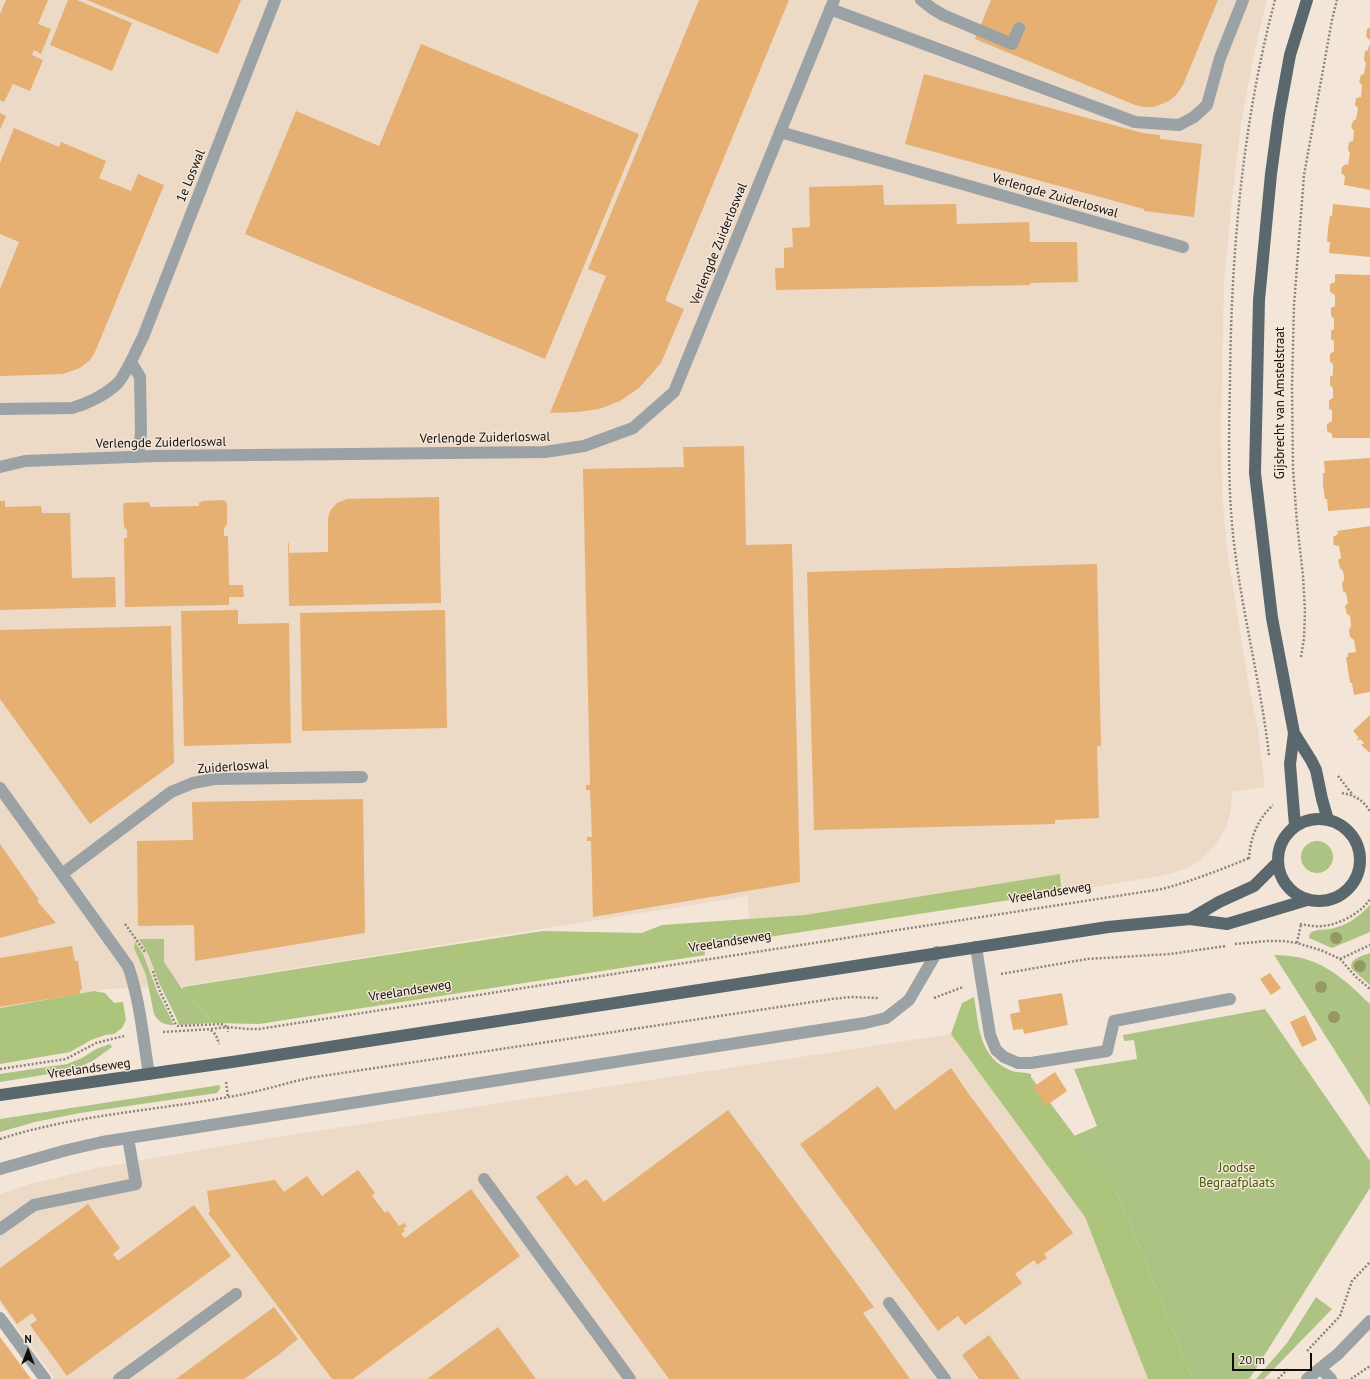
<!DOCTYPE html>
<style>
body{margin:0}
#map{position:relative;width:1370px;height:1379px;overflow:hidden;background:#f3e6d9;font-family:"PT Sans",sans-serif}
canvas{display:block}
.north{position:absolute;left:8px;top:1331px;width:40px;height:40px;-webkit-text-stroke:3px #f3e6d9;paint-order:stroke;rotate:0deg;font-size:11px;font-weight:700;line-height:16px;text-align:center;color:#110c08}
.north::after{content:'';display:block;margin:auto;width:14px;height:18px;background:#110c08;clip-path:polygon(50% 0,100% 100%,50% 72%,0 100%)}
.scale{position:absolute;left:1232px;top:1353px;width:80px;height:18px;box-sizing:border-box;border:2px solid #110c08;border-top:0;padding-left:5px;font-size:12px;line-height:14px;white-space:nowrap;color:#110c08;-webkit-text-stroke:3px #f3e6d9;paint-order:stroke}
</style>
<div id="map">
<canvas width="1370" height="1379"></canvas>
<div class="north">N</div>
<div class="scale">20 m</div>
</div>
<script>
const ctx = document.querySelector('canvas').getContext('2d');
ctx.lineJoin = 'round';
function fill(path, color) {
  ctx.fillStyle = color;
  ctx.fill(path, 'evenodd');
}
function strokePath(path, color, width, dash) {
  ctx.strokeStyle = color;
  ctx.lineWidth = width;
  ctx.lineCap = dash ? 'butt' : 'round';
  ctx.setLineDash(dash || []);
  ctx.stroke(path);
}
function write(font, color, halo, rows, align = 'center') {
  ctx.font = font + ' "PT Sans",sans-serif';
  ctx.lineWidth = 3;
  ctx.setLineDash([]);
  ctx.textBaseline = 'middle';
  ctx.strokeStyle = halo;
  ctx.fillStyle = color;
  for (const [text, x, y, turn = 0] of rows) {
    ctx.save();
    ctx.translate(x, y);
    ctx.rotate((+turn || 0) * Math.PI / 180);
    ctx.textAlign = isNaN(turn) ? turn : align;
    if (halo) ctx.strokeText(text, 0, 0);
    ctx.fillText(text, 0, 0);
    ctx.restore();
  }
}
fill(new Path2D(`
 M0,0h1267l-9,35 -16,82 -10,82 -8,82 -3,144 1,67 5,58 22,137 9,42 7,58 -33,5 -1,18 -5,17 -7,13 -10,12 -10,9 -12,7 -8,3 -19,5 -96,16 -3,-17 -312,53 -1,-32 -565,90 -77,3 -106,18z
 M951,1034l134,183 63,162h-1093l-55,-75v-110l30,-10 67,-16 167,-29z`), '#ecd9c6');
fill(new Path2D(`
 M1301 857a16 16 0 1 1 32 0a16 16 0 1 1-32 0Z
 M1370,905v27l-38,16 -23,-10c0,-4 2,-6 5,-7 5,-2 11,-1 16,-2 16,-3 29,-12 40,-24z
 M139,939h25v23l18,27 1,-2 29,36 -33,2c-4,-12 -10,-21 -15,-32 -9,-18 -13,-38 -25,-54z
 M135,942l8,12 14,37 17,34c-9,0 -15,-2 -20,-11l-8,-39 -12,-27z
 M1370,953v32l-18,-16c-4,-10 10,-13 18,-16z
 M1274,955c44,0 66,20 96,49v102z
 M1265,1009l105,152v27l-120,190 -2,1h-55l-76,-186 -43,-57 23,-10 -23,-57 63,-10 -3,-19 -10,1 -1,-6z
 M110,1044l2,3 -18,13 -20,10 -74,12v-8l67,-10 15,-6 14,-9z
 M220,1085v4l-3,4 -137,20 -45,9 -35,10v-13z
 M1316,1297l16,12 -68,70h-8l31,-36z`), '#adc383');
fill(new Path2D(`
 M1060,874l2,18 -358,55 1,8 -446,69 -47,-1 -29,-36 139,-22 221,-34 99,2 20,-8 143,-10z
 M94,991l11,2 9,10 9,-1 3,18 -4,8 -8,6 -9,1 -14,5 -21,12 -70,12v-56z
 M974,997c5,30 5,61 38,74 6,2 13,1 19,3v3l86,116 76,186h-45l-63,-162 -134,-183 11,-31z`), '#acc47b');
fill(new Path2D(`
 M6,0h42l-10,24 13,5 -10,25 -7,-4 -2,5 11,5 -13,31 -17,-7 -9,18 -4,-2v-86z
 M68,0h9l55,23 -20,48 -62,-26z
 M87,0h154l-23,54z
 M699,0h90l-123,298v3l18,8 -23,54 -22,25 -19,13 -21,8 -21,3 -28,1 56,-137 -18,-7z
 M991,0h227l-35,85 -7,10 -7,6 -15,6h-10l-9,-2 -160,-66z
 M1370,27v13l-4,-3 1,-8z
 M421,44l218,90 -94,225 -300,-125 51,-123 83,35z
 M1369,45h1v145l-26,-5 1,-9 -4,-3 1,-6 4,-3 2,1 2,-12 -2,-3 1,-8 4,-1 1,-10 -3,-4 2,-6 3,-2 2,-11 -3,-3 1,-7 5,-1 1,-12 -3,-3 2,-7 3,-1 2,-11 -2,-3 1,-9 3,-1z
 M924,74l219,59 17,2v4l42,5 -8,73 -50,-6v-2l-239,-65z
 M0,113l6,3 -6,14z
 M14,128l45,19 2,-5 45,19 -7,17 32,13 7,-17 26,11 -69,167 -5,8 -10,8 -17,6 -63,2v-87l19,-47 -19,-8v-71z
 M883,185l1,20 72,-1 1,20 72,-2 1,20h47l1,40 -48,1v2l-254,5 -1,-22h9v-20l9,-1 -1,-19 18,-1 -1,-40z
 M1333,204l37,4v49l-41,-4 1,-11h-3l1,-13 2,-13h2z
 M1335,274l35,1v163h-38v-4l-5,-3v-7l5,-3v-11l-3,-1v-9l4,-2v-10l-3,-3v-8l3,-2v-11l-3,-2v-8l4,-3v-10l-3,-2v-8l3,-2v-10l-3,-3v-8l4,-2v-11l-5,-3v-8l5,-2z
 M744,446l2,99 46,-1 8,338 -207,35 -2,-76h-4v-4h5l-2,-47h-4v-5h4l-7,-316 101,-2 -1,-20z
 M1370,458v50l-42,3 -1,-12h-2l-2,-13v-13h2l-1,-12z
 M439,497l2,106 -152,3 -1,-63h1v10l39,-1v-33l2,-8 7,-8 10,-4z
 M0,501h5v6l36,-1 1,7h28l2,65 43,-1 1,30 -116,3z
 M202,501l22,-1 3,3v21l-3,4v8h4l1,49h14l1,12h-15v8l-104,2 -1,-69h3v-8l-3,-3 -1,-21 1,-3 24,-1 2,3v2l49,-1v-3z
 M1370,526v166l-16,3 -2,-12h-2l-4,-26h2v-4l8,-1 -2,-12 -4,-3 -1,-7 2,-4 -1,-10 -3,-2 -2,-8 3,-3 -2,-10 -3,-2 -1,-8 2,-3v-3l-1,-6 -3,-3 -2,-8 3,-2 -2,-12 -5,-1 -1,-8 5,-3 -1,-3z
 M1097,564l4,182h-4l2,72 -44,2v4l-241,6 -7,-258z
 M238,610v14l51,-1 2,120 -107,3 -3,-135z
 M445,610l2,118 -145,3 -2,-118z
 M171,626l3,137 -84,61 -90,-125v-69z
 M1370,715v38l-9,-8 3,-2 -4,-4 -2,2 -1,-2 2,-1 -6,-7z
 M363,799l2,134 -170,28 -1,-36 -56,1 -1,-85 56,-1 -1,-38z
 M0,844l39,56 -2,1 19,22 -56,15z
 M72,946l3,15h3l4,28 -2,1v4l-80,13v-49z
 M1270,973l11,15 -10,7 -11,-16z
 M1062,993l6,32 -44,9 -1,-5 -10,1 -3,-16 10,-2 -2,-12z
 M1305,1015l12,25 -15,7 -12,-25z
 M951,1068l17,25 105,140 -29,21 3,4 -10,7 -3,-5 -19,14 7,9 -57,42 -7,-9 -20,15 -138,-187 21,-15 57,-43 17,24z
 M1055,1072l12,19 -21,15 -13,-19z
 M728,1110l146,197 -11,6 47,66h-241l-133,-182 31,-22 9,11 10,-7 18,23z
 M358,1170l17,23 -3,3 13,17 3,-2 11,15 5,-3 3,3 -4,3 2,2 -4,3 4,4 66,-49 49,67 -167,123h-21l-124,-166 2,-1 -3,-21 68,-11 9,12 23,-16 15,20z
 M88,1204l32,44 -7,6 5,7 76,-56 37,51 -164,120 -37,-51 7,-5 -5,-7 -15,11 -17,-24v-32z
 M274,1307l24,32 -20,16 -34,24h-68z
 M498,1327l38,52h-109z
 M989,1335l23,32 8,12h-41l-17,-24z
 M0,1337l31,42h-31z`), '#e7b073');
strokePath(new Path2D(`
 M1301,657l3,-19 1,-26 -2,-36 -6,-53 -4,-54 -1,-81 2,-83 10,-130 28,-155 5,-20
 M1269,755c-9,-78 -30,-153 -37,-231 -4,-47 -3,-94 -2,-141 1,-128 12,-259 45,-383
 M1338,776l15,19
 M1342,793c12,2 22,7 28,19
 M1249,859c1,-22 9,-40 24,-54
 M125,924l20,28
 M1300,924c7,1 14,3 22,2 17,-1 39,-13 48,-27
 M1297,943l4,-19
 M1235,944l32,-3h16l14,2 26,8 17,8 16,18 14,12
 M1340,959l30,-14
 M153,971l6,18 17,36 2,1 43,-2 7,3v5
 M1001,974l86,-15 83,-5 56,-8
 M934,998l29,-11
 M211,1030l5,5 3,9
 M163,1032l48,-3 17,-2 19,2h12l903,-140c30,-8 58,-19 87,-31
 M0,1069l66,-10 30,-16 28,-7
 M226,1082l2,15
 M0,1139c74,-24 152,-28 228,-42 27,-4 54,-13 81,-19l523,-79 19,-2 28,1
 M1307,1351l33,-35 12,-35 18,-19
 M1278,1379l11,-11
 M1351,1379l19,-13`), '#8d837b', 2.5, [2, 2]);
strokePath(new Path2D(`
 M921,0l12,9 10,6 69,29 7,-16
 M830,9l305,113 44,3 15,-8 13,-12 13,-47 23,-58
 M780,132l403,115
 M131,362l9,15 1,56 -3,24
 M0,409l72,-1c15,-4 33,-13 45,-24 9,-9 19,-34 26,-47l132,-337
 M0,467l25,-6 131,-5 389,-4 39,-6 49,-18 41,-36 160,-392
 M0,788l128,178c12,34 15,72 21,108
 M62,874l109,-82 22,-9 21,-4 148,-2
 M976,947l14,88 6,15 8,7 14,6h13l76,-12 7,-30 116,-22
 M0,1169l67,-19 35,-8 763,-119 21,-5 23,-18 28,-48
 M484,1179l146,200
 M0,1229l34,-24 102,-21 -8,-46
 M889,1303l56,76
 M0,1318l45,61
 M1320,1368l11,11
 M119,1379l117,-85
 M1307,1379l31,-25 32,-33`), '#9aa2a5', 12);
strokePath(new Path2D(`
 M1294,733l17,27 5,10 6,29 6,21
 M1278 860a41 41 0 1 1 82 0a41 41 0 1 1-82 0Z
 M1295,826l-5,-62 4,-31 -22,-115 -17,-145 4,-173 12,-126 8,-59 11,-60 17,-55
 M1190,919l29,-17 35,-16 23,-23
 M0,1095l232,-33 876,-135 82,-8 37,5 80,-24`), '#5a686e', 12);
ctx.fillStyle = '#949964';
for (const [x, y] of [
 [1336,938],
 [1360,966],
 [1321,987],
 [1334,1017]
]) {
  ctx.beginPath();
  ctx.arc(x, y, 6, 0, 2 * Math.PI);
  ctx.fill();
}
write('13px', '#110c08', '#f3e6d9', [
 ["1e Loswal",191,176,-68],
 ["Verlengde Zuiderloswal",1055,196,16],
 ["Verlengde Zuiderloswal",719,244,-68],
 ["Gijsbrecht van Amstelstraat",1280,403,-90],
 ["Verlengde Zuiderloswal",485,438,-1],
 ["Verlengde Zuiderloswal",161,443,-1],
 ["Zuiderloswal",233,767,-4],
 ["Vreelandseweg",1050,893,-9],
 ["Vreelandseweg",730,942,-9],
 ["Vreelandseweg",410,991,-9],
 ["Vreelandseweg",89,1069,-8]
]);
write('13px', '#465a05', '#f3e6d9', [
 ["Joodse",1237,1168],
 ["Begraafplaats",1237,1183]
]);
</script>
